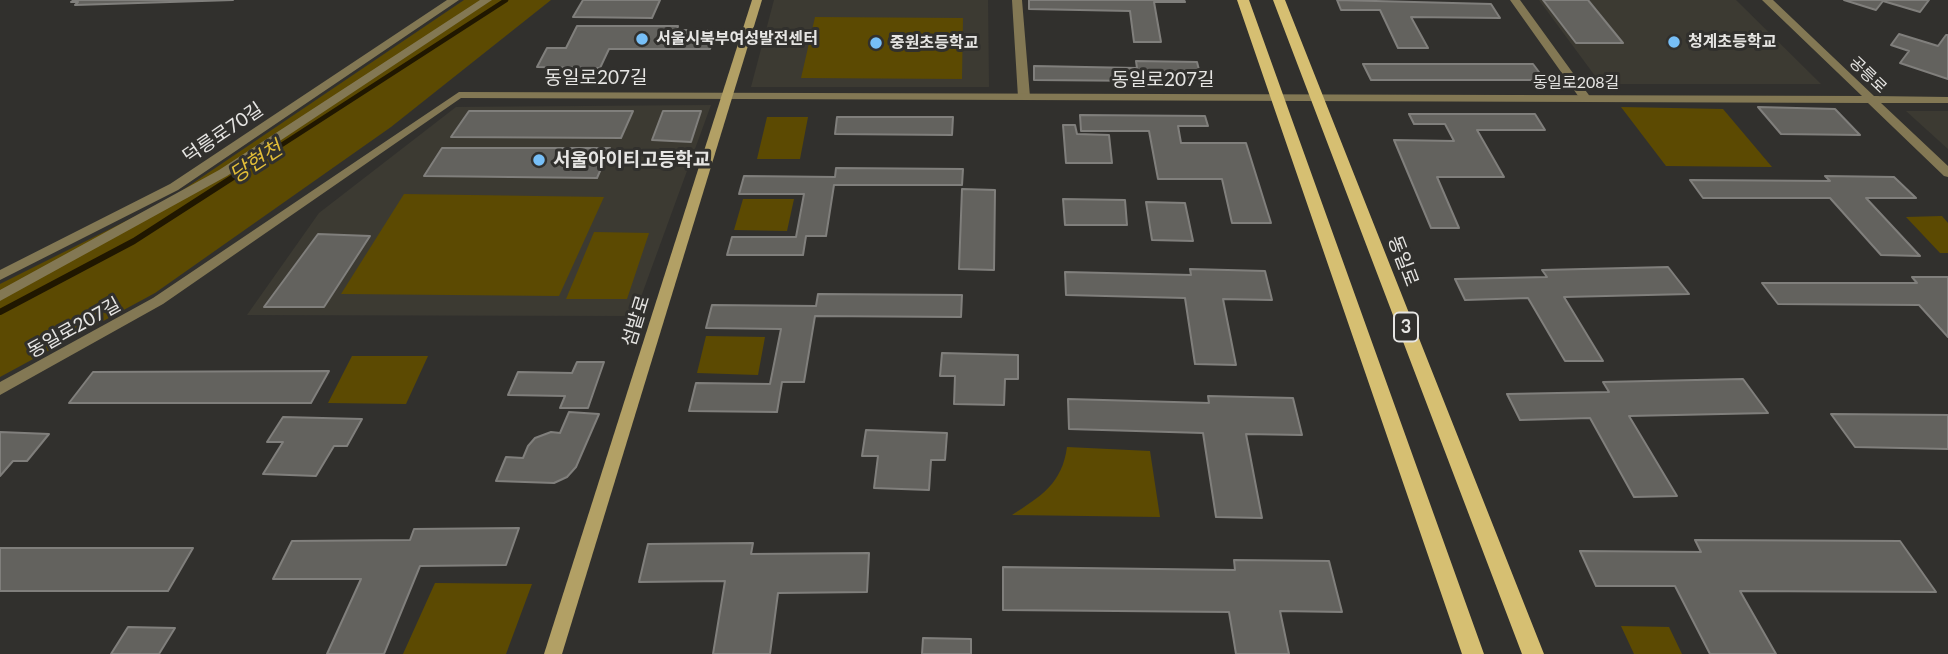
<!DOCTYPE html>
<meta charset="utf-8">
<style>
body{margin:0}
canvas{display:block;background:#31302d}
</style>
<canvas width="1948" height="654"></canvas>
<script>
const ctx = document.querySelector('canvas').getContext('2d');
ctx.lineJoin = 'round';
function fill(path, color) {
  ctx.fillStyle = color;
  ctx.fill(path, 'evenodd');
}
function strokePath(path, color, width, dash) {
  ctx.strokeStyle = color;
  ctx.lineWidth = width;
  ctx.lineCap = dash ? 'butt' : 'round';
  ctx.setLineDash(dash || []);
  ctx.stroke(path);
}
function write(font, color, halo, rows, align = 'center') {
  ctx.font = font + ' Lato,"Noto Sans KR",sans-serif';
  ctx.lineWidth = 6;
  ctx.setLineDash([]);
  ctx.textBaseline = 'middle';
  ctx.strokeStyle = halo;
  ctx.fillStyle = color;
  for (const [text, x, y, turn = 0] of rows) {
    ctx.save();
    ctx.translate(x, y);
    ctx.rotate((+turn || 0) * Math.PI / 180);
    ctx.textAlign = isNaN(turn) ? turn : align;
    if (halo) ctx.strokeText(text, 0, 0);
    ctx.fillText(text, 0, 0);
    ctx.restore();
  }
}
fill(new Path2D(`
 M774,0h214l1,87h-238z
 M1539,0h197l85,84h-220z
 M711,105l-77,211 -387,-1 72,-102 137,-106z
 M1906,111h42v38z`), '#3c3a32');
fill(new Path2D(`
 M464,0h87l-160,127 -236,166 -155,84v-93l168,-84z
 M815,17l148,1 -1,61 -161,-1z
 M1621,107l102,2 49,58 -106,-1z
 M767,117h41l-8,42h-43z
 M404,194l200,3 -45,99 -218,-2z
 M743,199h51l-7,32 -53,-1z
 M1942,216l6,7v30h-8l-34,-36z
 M594,232l55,1 -22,66h-61z
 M706,336l59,1 -7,38 -61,-2z
 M352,356h76l-22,48 -78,-1z
 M1067,447l83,4 10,66 -148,-2c29,-19 50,-31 55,-68z
 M435,583l97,1 -26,70h-103z
 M1621,626l48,1 13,27h-48z`), '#5c4a02');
strokePath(new Path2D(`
 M235,175l271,-175`), '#201700', 4.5);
strokePath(new Path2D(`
 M0,312l134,-71 104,-67`), '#201700', 6);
const building = new Path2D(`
 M74,0h159l-158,5 3,-3h-7z
 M583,0h77l-8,18 -79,-1z
 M1029,0h155l1,2h-31l7,40h-27l-4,-31 -101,-2z
 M1337,0l154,4 9,14 -89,-1 17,31h-30l-18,-38h-39z
 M1543,0h45l35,43h-47z
 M1844,0h85l-9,12 -37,-11 -7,9z
 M577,26h101l-1,4h39l-6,19h-101l-9,19 -63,-1 10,-19h19z
 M1899,34l39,12 8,-11h2v44l-48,-16 9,-12 -18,-6z
 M1136,61l61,1 4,16 -49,-1 1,4 -119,-1v-14l103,2z
 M1363,64h170l12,16h-174z
 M1758,107l77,2 25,26 -79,-1z
 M469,111h164l-12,27 -170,-1z
 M663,111h38l-10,31 -39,-2z
 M1409,114h126l10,16h-68l27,47h-67l22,51h-28l-37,-88 60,1 -9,-17h-31z
 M1080,115l125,1 3,10h-30l3,17h65l25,80h-39l-10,-44h-64l-9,-48h-68z
 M837,117h116l-1,18 -117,-1z
 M1063,125h12l2,9 32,1 3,28h-46z
 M442,148h168l-13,30 -173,-2z
 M836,168l127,1 -1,16h-128l-8,51h-20l-3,19h-76l5,-18h64l8,-43h-65l5,-18 91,1z
 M1825,176l69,1 22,21h-50l54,58 -39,-1 -51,-57h-127l-13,-18 140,1z
 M962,189l33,1 -1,80 -35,-1z
 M1063,199l62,1 2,25h-62z
 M1146,202l39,1 8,38 -41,-1z
 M318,234l52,2 -46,71h-60z
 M1668,267l21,27 -125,3 39,64h-38l-37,-63 -63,2 -10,-21 92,-2 -5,-7z
 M1190,269l75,2 7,29 -49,-1 13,66 -41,-1 -10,-66 -119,-3 -1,-23 126,3z
 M1912,277h36v60l-29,-32 -141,-1 -16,-21h155z
 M818,294l144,1 -1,22 -146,-1 -11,66h-22l-5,30 -88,-1 7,-28 74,1 11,-55 -75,-1 6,-23 104,1z
 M942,353l76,2v24h-13l-1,26 -50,-1 1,-28h-15z
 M577,362h27l-16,46h-28l5,-12 -57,-1 10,-23 54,1z
 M329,371l-18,32h-242l24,-31z
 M1743,379l25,34 -139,3 48,80 -43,1 -44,-79 -70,2 -13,-26 102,-2 -6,-10z
 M1208,396l85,2 9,37 -56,-1 16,84 -46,-1 -13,-84 -134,-4 -1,-30 141,4z
 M569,412l30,2 -23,53 -9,10 -13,6 -58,-2 10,-24 17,1 5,-12 7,-8 16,-6 9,1z
 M1831,414l117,1v34l-93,-2z
 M283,417l79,2 -15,27h-13l-18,30 -53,-2 20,-32h-16z
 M866,430l81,3 -2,27h-14l-2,30 -55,-2 4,-32h-16z
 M0,432l49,2 -22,27h-14l-13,15z
 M519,528l-13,37 -86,1 -36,88h-57l34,-75h-88l19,-38 118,-1 4,-11z
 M1695,540l205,1 36,51 -196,-1 36,63h-66l-35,-68h-79l-16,-35 121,1z
 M753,543l-2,11 118,-1 -2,39 -89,1 -8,61h-57l12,-73 -86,1 9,-38z
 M0,548h193l-25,43h-168z
 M1234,560l95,1 13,51 -62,-1 9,43h-53l-7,-42 -226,-2v-43l232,3z
 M128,627l47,1 -16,26h-48z
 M923,638l48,1v15h-49z`);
fill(building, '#63625e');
strokePath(building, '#807f7c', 2);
fill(new Path2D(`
 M480,0h12l-265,176 -227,125v-11l219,-120z`), '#837854');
fill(new Path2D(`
 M447,0h12l-281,190 -178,90v-10l170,-86z
 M1012,0h10l8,97 -6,3 -6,-3z
 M1510,0h10l71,98 -2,2h-8z`), '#837854');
fill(new Path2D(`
 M1762,0h11l101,96 74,1v6h-67l67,63v11l-4,-1 -76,-73 -1407,-5 -298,206 -163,91v-13l153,-84 306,-206 1403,4z`), '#837854');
fill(new Path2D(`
 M752,0h10l-200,654h-18z`), '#b2a065');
fill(new Path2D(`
 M1237,0h12l235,654h-22z
 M1273,0h12l259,654h-22z`), '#d6bf72');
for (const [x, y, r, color] of [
 [642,39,7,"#77bff7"],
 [1674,42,7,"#77bff7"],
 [876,43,7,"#77bff7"],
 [539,160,7,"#77bff7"]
]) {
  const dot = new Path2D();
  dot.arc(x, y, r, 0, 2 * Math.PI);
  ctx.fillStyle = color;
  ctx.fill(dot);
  strokePath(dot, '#31302d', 2.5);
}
write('bold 16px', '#e6e5e3', '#31302d', [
 ["서울시북부여성발전센터",656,39],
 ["청계초등학교",1688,42],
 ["중원초등학교",890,43]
], 'left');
write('16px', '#e6e5e3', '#31302d', [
 ["공릉로",1868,75,44],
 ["동일로208길",1576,83]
]);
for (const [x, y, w] of [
 [1406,327,24]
]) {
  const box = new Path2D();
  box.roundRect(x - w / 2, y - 14.5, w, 29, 5);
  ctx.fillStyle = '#31302d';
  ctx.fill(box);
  strokePath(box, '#e6e5e3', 2);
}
write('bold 18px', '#e6e5e3', null, [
 ["3",1406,327]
]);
write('19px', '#e6e5e3', '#31302d', [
 ["동일로207길",596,78],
 ["동일로207길",1163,80],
 ["덕릉로70길",223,133,-34],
 ["동일로",1403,261,69],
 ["섬밭로",636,321,-73],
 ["동일로207길",74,328,-29]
]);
write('bold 19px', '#e6e5e3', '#31302d', [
 ["서울아이티고등학교",553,160]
], 'left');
write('italic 21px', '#e1bd38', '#31302d', [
 ["당현천",256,162,-33]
]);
</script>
